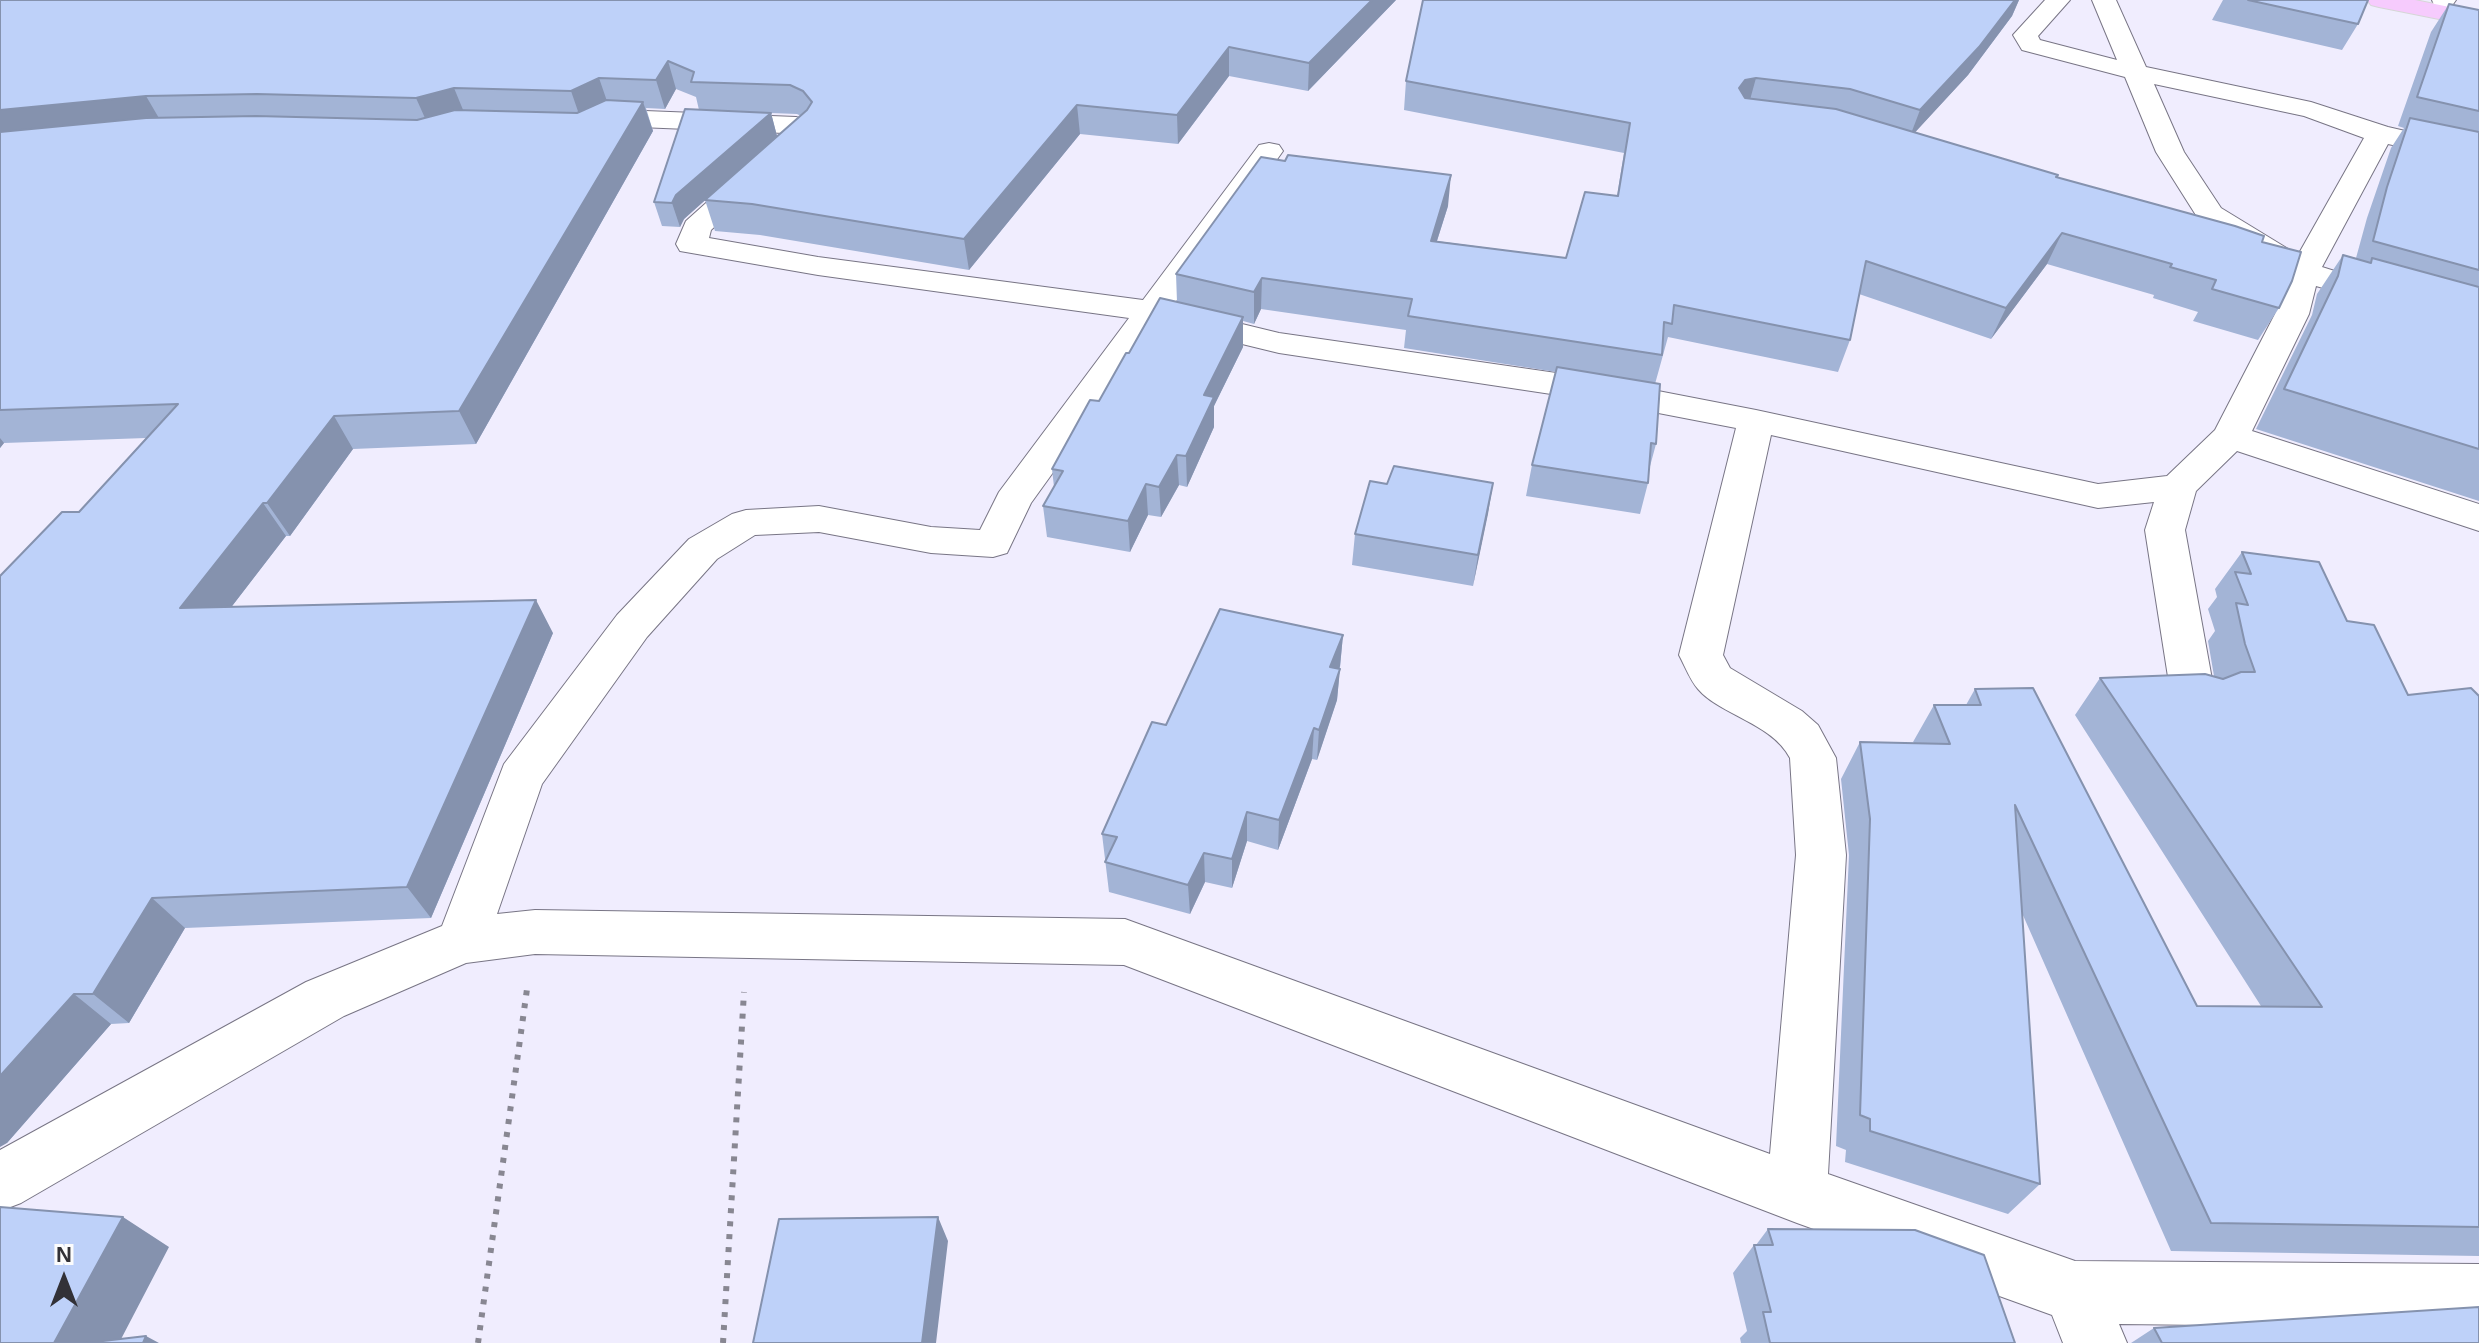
<!DOCTYPE html>
<style>
body{margin:0}
#map{position:relative;width:2479px;height:1343px;overflow:hidden;background:#f0edfe;font-family:Helvetica,sans-serif}
canvas{display:block}
.north{position:absolute;left:24px;top:1239px;width:80px;height:80px;-webkit-text-stroke:6px #fcfcfc;paint-order:stroke;rotate:0deg;font-size:22px;font-weight:700;line-height:32px;text-align:center;color:#323137}
.north::after{content:'';display:block;margin:auto;width:28px;height:36px;background:#323137;clip-path:polygon(50% 0,100% 100%,50% 72%,0 100%)}
</style>
<div id="map">
<canvas width="2479" height="1343"></canvas>
<div class="north">N</div>
</div>
<script>
const ctx = document.querySelector('canvas').getContext('2d');
ctx.lineJoin = 'round';
function strokePath(path, color, width, dash) {
  ctx.strokeStyle = color;
  ctx.lineWidth = width;
  ctx.lineCap = dash ? 'butt' : 'round';
  ctx.setLineDash(dash || []);
  ctx.stroke(path);
}
function fill(path, color) {
  ctx.fillStyle = color;
  ctx.fill(path, 'evenodd');
}
const minor = new Path2D(`
 M2045,0h25l-32,36 2,4 77,20 -25,-60h24l30,67 165,35 77,25 91,21v16l-91,-20 -66,123 19,6 5,7 -5,7 -11,3 -14,-4 -7,28 -57,117 227,73v27l-242,-80 -41,40 -11,39 30,166 -6,12 -16,5 -16,-5 -6,-12 -26,-166 9,-28 -56,6 -327,-73 -48,220 7,13 72,43 16,14 18,33 10,97 -18,319 247,87 404,3v64l-360,-4 8,19h-64l-11,-28 -255,-92 -673,-258 -589,-11 -69,9 -122,53 -323,187 -21,8v-61l306,-168 136,-56 62,-162 113,-149 72,-76 43,-25 14,-4 73,-4 112,21 49,3 19,-38 130,-174 -311,-43 -138,-24 -4,-7 10,-23 98,-88 -169,-7 -22,10 -10,-2 -4,-6c10,-14 25,-18 41,-18l176,7c10,2 14,6 20,14l-4,6 -101,93 -2,8 109,19 325,43 116,-155 10,-2 10,2 4,6 -111,156 107,26 312,45 165,32 342,74 69,-8 48,-46 60,-116 12,-39 -88,-55 -43,-68 -31,-75 -103,-27 -9,-15zM2154,84l150,32 60,22 -66,117 -77,-47 -37,-56zM1160,324l119,29 312,47 145,28 -57,227c6,11 11,25 19,34 22,26 74,34 92,69l6,97 -26,299 -645,-235 -590,-9 -38,4 45,-130 105,-147 70,-78 38,-24 64,-3 112,21 62,4 14,-4 24,-50z
 M2432,0h24l-5,7h-16z`);
const primary = new Path2D(`
 M2367,0h48l64,13v14l-100,-20 -8,-2z`);
strokePath(minor, '#787585', 2);
strokePath(primary, '#d6d6d7', 2);
strokePath(new Path2D(`
 M478,1343l49,-354
 M723,1343l21,-351`), '#888792', 6, [5, 8]);
fill(minor, '#fff');
fill(primary, '#f6cbfd');
fill(new Path2D(`
 M0,0h1396l-88,91 -79,-15 -51,68 -98,-10 -111,136 -209,-35 -45,-4 -10,-31 96,-84 -4,-2 -26,-1 6,23 -93,83 -4,8 -18,-1 -8,-24 45,-92 -3,-13 -20,-8 -11,20 -19,-1 7,23 -177,313 -123,5 -63,87h-4l-54,70 321,27 -122,285 -246,10 -56,95 -18,1 -104,119 72,-631 67,-74 -142,5 -4,5z
 M1423,0h596l-7,16 -44,59 -53,57 347,110 17,66 -21,32 -65,-19 5,-9 -45,-14 1,-3 -107,-31 -56,75 -132,-45 -9,46 -12,32 -170,-35 -13,47 1,60 -7,26 -1,13 -8,31 -114,-18 6,-31 24,-93 -152,-24 2,-18 -145,-21 -7,15 -11,-3v26l-29,59v21l-27,60 -8,-2 -18,32 -13,-2 -18,37 -83,-15 -4,-31 11,-19 -2,-18 47,-68 30,-48 48,-51 -1,-28 272,-68 -11,35 129,17 51,-62 7,-43 -220,-43 2,-29z
 M2223,0h145l-10,24 -16,26 -130,-30z
 M2449,4l30,6v491l-223,-72 56,-114 5,-21 26,-39 13,3 11,-40 24,-70 13,-20 -6,-2 33,-94z
 M1387,484h106l-20,102 -121,-21 3,-31z
 M2242,552l105,69 61,74 71,1v560l-308,-5 -149,-338 18,271 -32,30 -163,-52 1,-12 -10,-4 13,-291 -8,-76 19,-37 54,1 -1,-1 21,-37h32l9,-16 222,317h64l-186,-291 25,-37 114,-2 -6,-35 7,-10 -7,-22 9,-12 -2,-8z
 M1343,635l-6,65 -20,60 -5,-1 -34,91 -31,-9 -15,47 -27,-6 -15,32 -81,-22 -7,-58 64,-109z
 M1768,1229l247,114h-274l-1,-5 7,-7 -14,-58 21,-28h2z
 M2154,1328l325,15h-348z`), '#a3b4d6');
fill(new Path2D(`
 M1372,0h24l-88,91 1,-28z
 M2015,0h4l-7,16 -44,59 -59,64 11,-29z
 M1229,47v29l-51,68 -1,-29z
 M668,61l8,28 -11,20 -9,-29z
 M599,78l10,29 -28,13 -10,-29z
 M1756,78l-8,29 -9,-19 6,-8z
 M454,88l12,29 -37,10 -13,-29z
 M146,96l17,29 -163,16v-31z
 M643,102l10,29 -177,313 -17,-33z
 M1077,105l3,29 -111,136 -5,-31z
 M771,113l6,23 -93,83 -4,8 -8,-24 4,-8z
 M1451,175l-3,31 -21,66 4,-31z
 M2062,233l-15,31 -56,75 15,-31z
 M1262,278l-1,31 -7,15v-32z
 M1243,317v30l-29,59v21l-27,60 -1,-31 18,-61z
 M334,416l19,33 -63,87 -23,-33z
 M0,438l4,5 -4,5z
 M1177,455l2,30 -18,32 -2,-30z
 M1493,483l-5,31 -15,72 5,-31z
 M1146,484l2,31 -18,37 -2,-31z
 M263,503l23,33 -80,104 -26,-32z
 M536,600l17,33 -122,285 -24,-31z
 M1343,635l-3,31 -12,32 2,-31z
 M1340,669l-3,31 -20,60 2,-30z
 M1314,728l-2,31 -34,91 1,-30z
 M1247,812v29l-15,47v-29z
 M1204,853l1,29 -15,32 -2,-29z
 M152,898l33,30 -56,95 -36,-29z
 M74,994l37,30 -104,119 -7,4v-71z
 M123,1217l46,30 -50,96h-65z
 M938,1217l10,24 -12,102h-14z
 M146,1336l13,7h-16z`), '#8592ae');
const building = new Path2D(`
 M0,0h1372l-63,63 -80,-16 -52,68 -100,-10 -113,134 -212,-35 -47,-4 102,-90 5,-8 -9,-11 -13,-6 -99,-3 3,-10 -26,-11 -12,19 -57,-2 -28,13 -117,-3 -38,10 -159,-4 -111,2 -146,14z
 M1423,0h592l-36,47 -59,63 -70,-21 -94,-11 -11,2 -6,8 6,10 91,11 222,66 -2,2 179,49 29,10 -2,6 39,10 -9,29 -13,27 -67,-19 4,-9 -46,-13 2,-3 -110,-31 -56,75 -140,-47 -16,79 -176,-35 -2,19 -8,-2 -2,33 -254,-39 4,-17 -150,-21 -8,14 -78,-18 85,-117 24,4 3,-6 163,20 -20,66 135,17 19,-66 33,4 12,-73 -224,-42z
 M2248,0h120l-10,24z
 M2449,4l30,6v101l-62,-14z
 M606,100l37,2 -184,309 -125,5 -67,87h-4l-83,105 356,-8 -129,287 -255,11 -59,96h-19l-74,82v-500l62,-64h17l99,-108 -178,6v-278l146,-14 110,-2 161,4 38,-10 122,3z
 M685,109l86,4 -95,82 -4,8 -18,-1z
 M2410,118l69,14v138l-106,-29 14,-54z
 M2343,255l28,8 1,-5 107,29v162l-195,-60 54,-113z
 M1160,298l83,19 -39,78 10,2 -28,59 -9,-1 -18,32 -13,-3 -18,37 -85,-15 20,-35 -11,-2 38,-69 9,1 27,-48h3z
 M1557,367l103,17 -4,60 -5,-1 -3,40 -116,-18z
 M1394,466l99,17 -15,72 -123,-21 15,-53 17,3z
 M2242,552l77,10 28,59 27,4 34,70 63,-7 8,8v531l-268,-4 -196,-418 25,379 -170,-53v-12l-10,-4 10,-296 -10,-77 90,2 -16,-39h47l-6,-16 58,-1 164,318 125,1 -222,-329 105,-4 18,5 18,-7h14l-10,-28 -9,-41 12,2 -13,-33 16,2z
 M1220,609l123,26 -13,32 10,2 -21,61 -5,-2 -35,92 -32,-8 -15,47 -28,-6 -16,32 -83,-23 12,-25 -15,-3 50,-112 14,3z
 M0,1207l123,10 -69,126h-54z
 M938,1217l-16,126h-169l26,-124z
 M1768,1229l147,1 69,25 31,88h-245l-7,-31h8l-17,-67h19z
 M2479,1307v36h-317l-8,-15z
 M146,1336l-3,7h-57z`);
fill(building, '#bed1f9');
strokePath(building, '#8592ae', 2);
</script>
